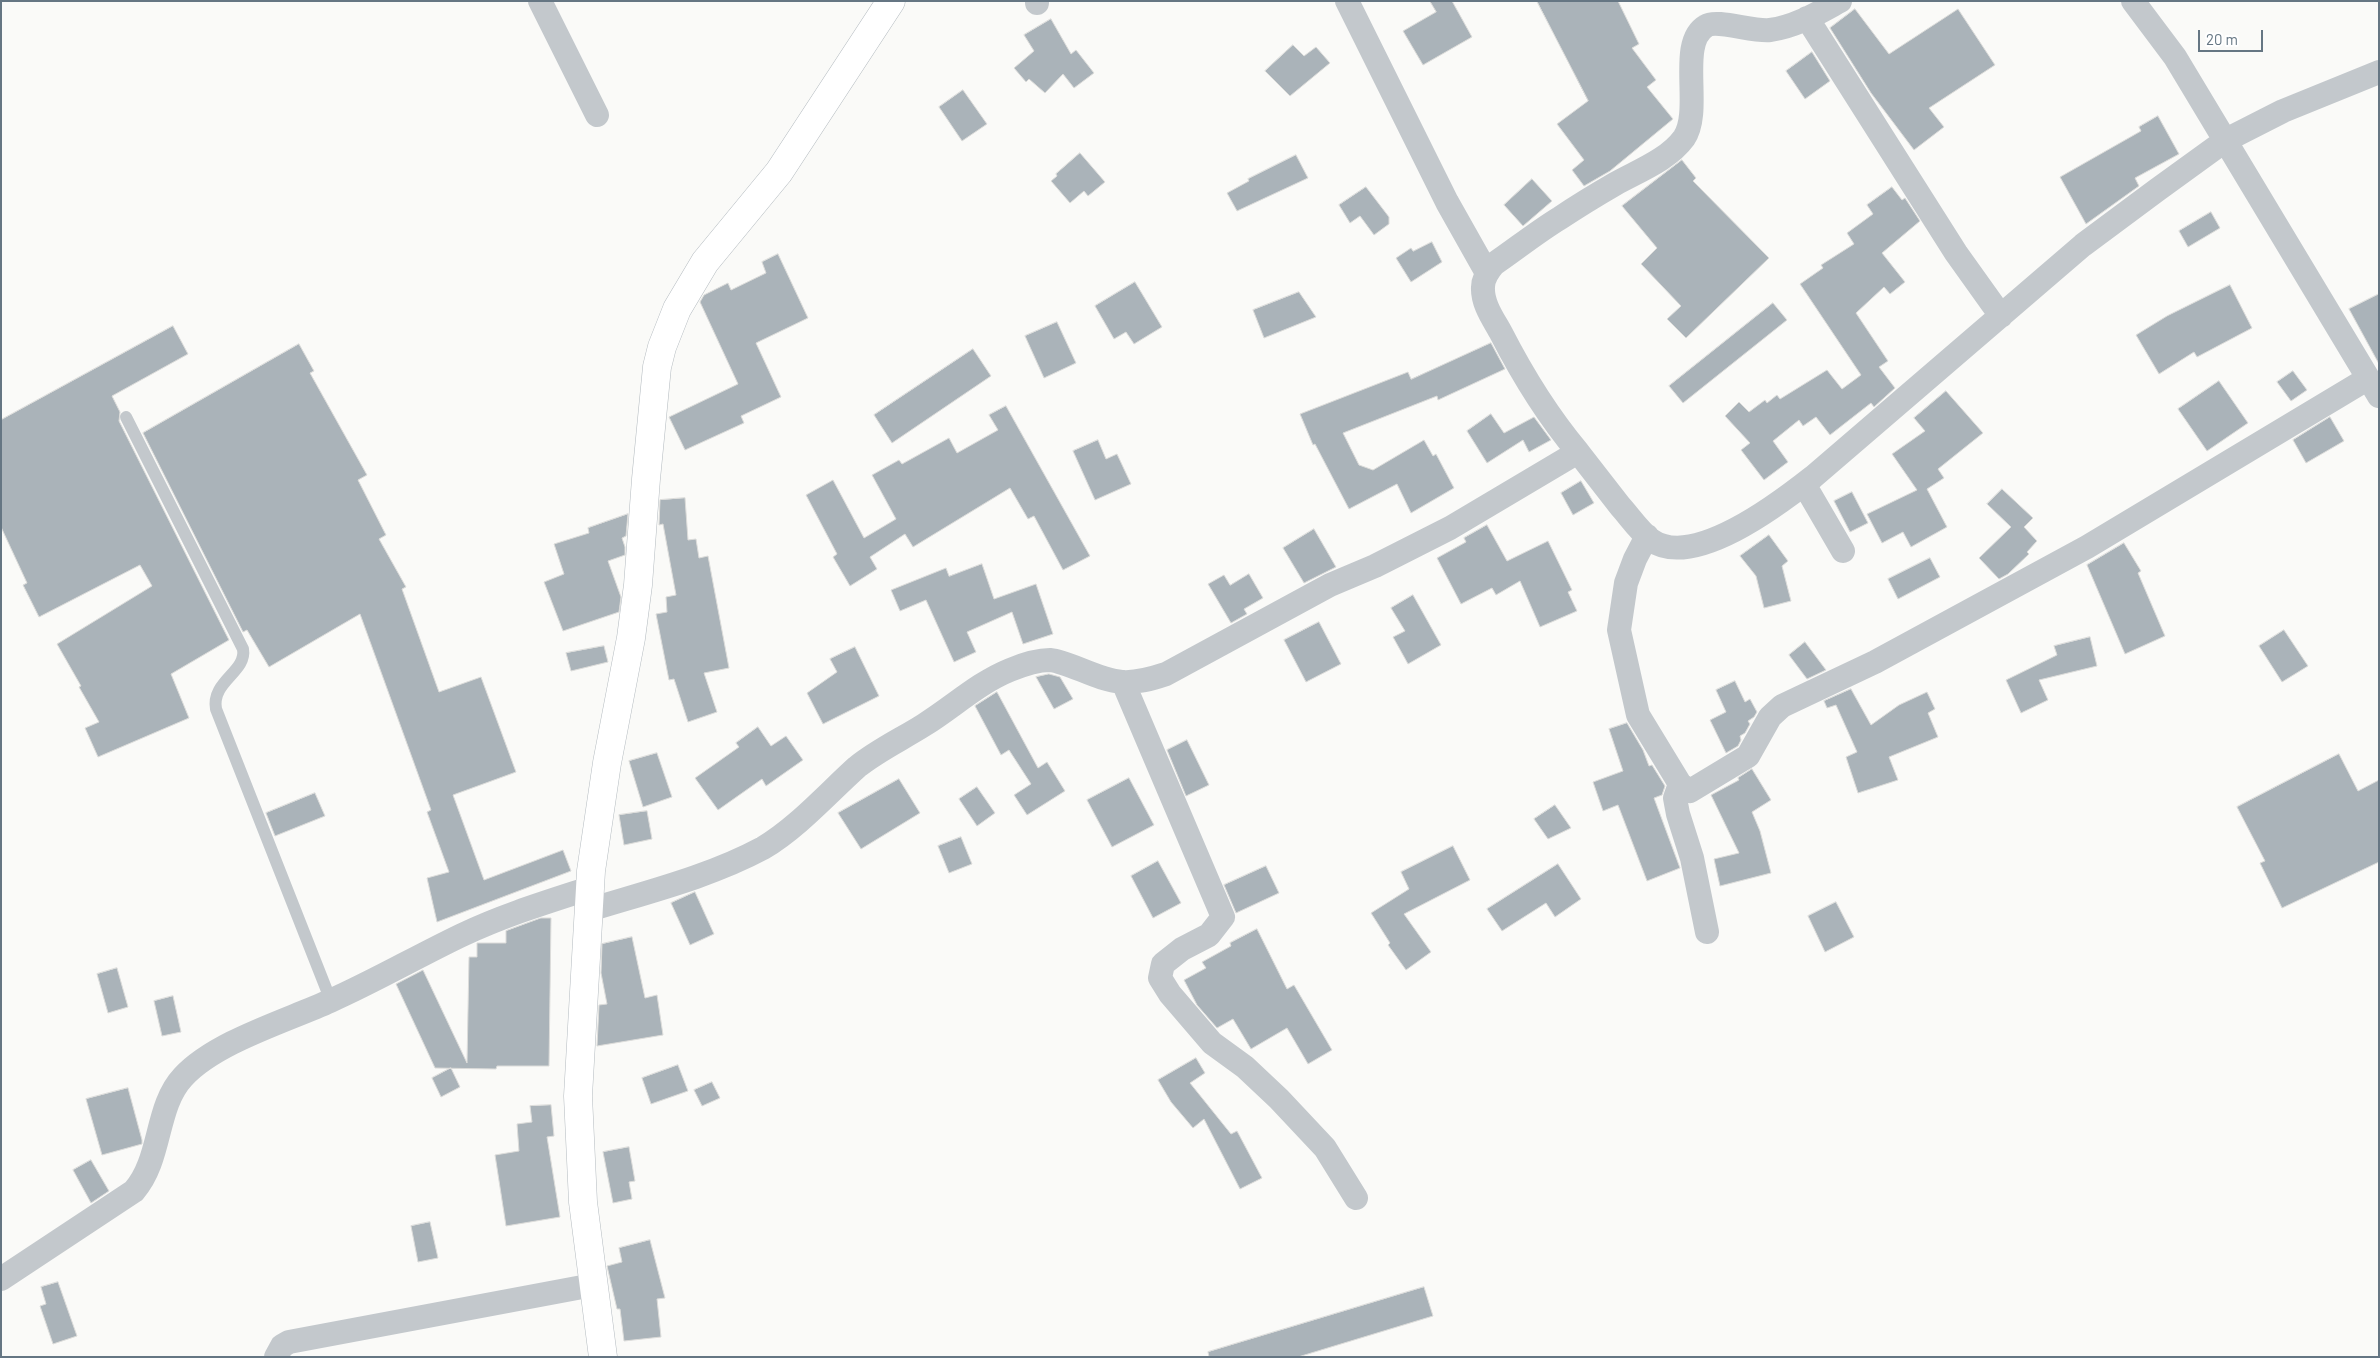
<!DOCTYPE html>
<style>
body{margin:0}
#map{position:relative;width:2380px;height:1358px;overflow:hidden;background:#fafaf8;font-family:Barlow,sans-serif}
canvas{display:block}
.frame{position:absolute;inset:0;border:2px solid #657683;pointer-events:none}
.scale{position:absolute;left:2198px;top:30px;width:65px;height:22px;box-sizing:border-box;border:2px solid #657683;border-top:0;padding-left:6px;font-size:15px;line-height:18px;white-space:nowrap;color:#657683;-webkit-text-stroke:4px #fff;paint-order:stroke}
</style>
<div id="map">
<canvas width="2380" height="1358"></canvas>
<div class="frame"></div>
<div class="scale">20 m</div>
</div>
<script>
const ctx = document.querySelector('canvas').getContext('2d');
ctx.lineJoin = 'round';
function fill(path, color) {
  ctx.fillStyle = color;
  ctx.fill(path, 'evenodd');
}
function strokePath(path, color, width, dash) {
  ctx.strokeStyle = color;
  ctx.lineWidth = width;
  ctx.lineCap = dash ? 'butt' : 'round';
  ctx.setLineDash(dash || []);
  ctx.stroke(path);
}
const building = new Path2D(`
 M1430,1h22l20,36 -49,28 -20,-34 33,-19z
 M1537,1h81l21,43 -7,4 24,32 -9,7 26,32 -63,52 -26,15 -12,-16 12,-10 -27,-36 31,-23z
 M1855,9l34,45 69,-45 37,56 -66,43 15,19 -30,23 -43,-57 -41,-65z
 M1051,19l20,35 5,-4 18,23 -20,15 -11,-14 -18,19 -16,-14 -3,3 -12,-14 20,-17 -10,-16z
 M1293,45l11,11 12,-9 14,16 -40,33 -25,-25z
 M1812,52l18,29 -25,18 -19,-28z
 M963,90l24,34 -25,17 -23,-34z
 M2158,116l21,38 -44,24 4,8 -53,38 -26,-47 81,-46 -2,-4z
 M1080,153l25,29 -17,14 -4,-5 -14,12 -19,-22 6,-5 -1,-2z
 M1296,155l12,23 -71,33 -10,-18 22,-12 -1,-2z
 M1682,160l14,18 -3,3 76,77 -83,80 -19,-19 14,-13 -40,-42 16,-16 -35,-42z
 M1532,179l20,22 -29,25 -19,-21z
 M1366,187l23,30v7l-15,11 -14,-19 -10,7 -11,-18z
 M1892,187l10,13 3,-2 15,23 -38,32 23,29 -15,12 -6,-7 -28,26 32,48 -9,6 16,21 -21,19 -3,-4 -41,32 -14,-18 -13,9 -4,-6 -26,21 15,21 -24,18 -23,-30 9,-7 -25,-27 14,-14 10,10 16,-12 2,3 10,-8 3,4 47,-29 15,19 19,-14 -61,-91 23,-16 -2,-3 33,-21 -7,-11 26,-19 -6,-9z
 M2211,212l9,16 -32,19 -9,-16z
 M1432,242l10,20 -31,20 -15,-24 15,-10 2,3z
 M778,254l30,64 -52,25 25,54 -40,19 3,7 -59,27 -16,-33 69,-33 -38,-82 4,-7 24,-12 3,7 35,-17 -4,-11z
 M1135,282l27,45 -28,17 -8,-12 -12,7 -19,-33z
 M2230,285l22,43 -55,29 -3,-5 -35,22 -23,-39 31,-19z
 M1299,292l17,25 -52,21 -11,-28z
 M2379,294v70l-30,-55z
 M1773,303l14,17 -104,83 -14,-17z
 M1057,322l19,41 -32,15 -19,-42z
 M173,326l15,28 -76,42 8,16 -1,9 110,219 -58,34 18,44 -91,39 -13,-29 14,-6 -20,-35 2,-1 -24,-42 95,-58 -12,-21 -101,52 -16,-32 4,-2 -26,-56v-107z
 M1491,343l14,26 -67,31 -1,-4 -94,37 16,32 14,5 51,-30 9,16 3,-2 18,34 -43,25 -14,-29 -48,25 -34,-65 -2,1 -13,-31 108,-42 3,7z
 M299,344l15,27 -4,2 57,102 -9,5 28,55 -7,4 27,48 -4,2 37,103 42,-15 35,95 -63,23 31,85 79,-30 8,21 -134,51 -10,-44 22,-6 -22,-60 4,-2 -71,-196 -91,53 -22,-37 -4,2 -100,-199z
 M973,349l18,27 -99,67 -18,-28z
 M2293,371l14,19 -16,11 -14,-19z
 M2219,381l29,42 -41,28 -29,-42z
 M1946,391l37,42 -45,36 6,9 -17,11 20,38 -36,20 -8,-15 -21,11 -15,-29 50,-24 -25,-36 33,-23 -11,-13z
 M1006,406l84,150 -27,14 -29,-54 -6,3 -18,-31 -97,59 -8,-13 -35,23 7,12 -27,17 -17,-29 4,-3 -31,-59 27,-15 31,58 32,-19 -24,-44 27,-15 3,4 47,-26 8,15 41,-23 -9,-15z
 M1491,414l13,19 30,-16 17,23 -22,12 -6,-12 -36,23 -20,-32z
 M2330,417l14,24 -38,22 -13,-23z
 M1098,440l8,19 11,-5 14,30 -36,16 -22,-49z
 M1581,481l13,22 -21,12 -12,-22z
 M2002,489l31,29 -9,9 13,14 -10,11 2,2 -21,20 -9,5 -20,-21 32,-31 -24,-23z
 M1852,492l16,31 -18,9 -16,-31z
 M685,498l3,42 8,-1 3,19 9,-2 21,112 -25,5 13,39 -29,10 -14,-43 -5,1 -13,-66 11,-2 -1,-15 10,-2 -13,-71 -4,1 1,-25z
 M628,514l-2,22 -4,2 3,9v8l-17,6 13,36 -2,15 -56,19 -19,-49 20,-8 -10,-30 35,-11 -1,-5z
 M1487,525l20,36 41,-20 24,49 -4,2 9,19 -37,16 -20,-46 -24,14 -4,-7 -31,16 -24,-46 29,-16 -2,-4z
 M1314,529l22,38 -32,16 -21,-35z
 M1769,535l19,26 -6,5 9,35 -27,7 -8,-32 -16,-20z
 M2124,543l17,28 -3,2 27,63 -40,18 -38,-89z
 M1930,558l10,19 -42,22 -10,-20z
 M982,564l12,35 42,-15 17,50 -30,10 -11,-32 -45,20 9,20 -22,10 -28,-62 -26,11 -9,-21 55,-22 3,8z
 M1249,574l14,24 -19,11 3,5 -16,9 -23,-39 16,-9 6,10z
 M1413,595l28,50 -33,19 -15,-27 12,-6 -14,-23z
 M1319,622l22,42 -35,18 -22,-42z
 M2284,630l24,36 -26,16 -23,-36z
 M2090,637l7,29 -58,14 9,20 -27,13 -15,-33 51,-25 -3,-9z
 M1805,642l21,28 -19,9 -18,-24z
 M604,646l4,16 -37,9 -5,-18z
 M855,647l24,49 -56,28 -16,-31 30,-21 -7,-13z
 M1049,674l11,3 13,22 -19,10 -18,-32z
 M1735,681l10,21 5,-3 7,13 -3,5 -6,4 2,3 -5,9 -5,3 1,4 -3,6 -12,7 -16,-33 16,-8 -10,-22z
 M1851,689l20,36 28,-20 28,-13 8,17 -7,4 10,24 -49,20 9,23 -40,13 -12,-36 11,-5 -21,-47 -9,3 -3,-7z
 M997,692l41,76 9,-6 18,29 -38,24 -13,-20 17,-11 -22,-34 -8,5 -26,-49z
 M1627,723l16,27 6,16 3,-1 13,21 -3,9 -8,3 26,70 -33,13 -29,-76 -15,6 -10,-29 30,-11 -14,-42z
 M758,727l13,19 15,-10 17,24 -37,26 -4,-7 -44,31 -23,-32 44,-31 -3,-4z
 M1187,740l22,45 -23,11 -19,-46z
 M657,753l15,44 -29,10 -14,-46z
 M2339,754l19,37 21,-11v82l-97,46 -22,-45 5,-2 -28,-54z
 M1752,769l19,31 -19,12 8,19 11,42 -51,13 -6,-27 25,-6 -28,-58 28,-15 -1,-2z
 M1129,778l25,47 -42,22 -25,-47z
 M899,779l21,34 -59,36 -23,-36z
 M977,787l18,26 -18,13 -18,-27z
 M315,793l10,23 -50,20 -9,-23z
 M1555,805l16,23 -23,11 -14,-20z
 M647,811l5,28 -28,6 -5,-30z
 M961,837l11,27 -23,9 -11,-27z
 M1453,846l17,34 -66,34 27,38 -25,18 -18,-25 2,-2 -19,-30 38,-24 -8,-17z
 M1158,861l23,42 -28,15 -22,-42z
 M1558,864l23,35 -26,18 -9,-14 -44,28 -15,-22z
 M1266,866l13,27 -43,20 -12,-28z
 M695,892l19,42 -24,11 -19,-42z
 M1836,902l18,35 -29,15 -17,-36z
 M541,918h10l-2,148h-52l-1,3 -61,-1 -39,-84 27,-14 44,93 2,-106h8v-14h29v-12z
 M1257,929l30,60 7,-4 38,65 -24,14 -21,-36 -36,21 -18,-30 -16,9 -20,-23 -13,-25 22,-12 -4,-6 29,-16 -1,-3z
 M632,937l13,61 12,-3 6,40 -66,11 2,-41 8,-1 -6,-31 1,-29z
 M117,968l11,39 -20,6 -11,-39z
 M173,996l8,36 -19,4 -8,-35z
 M1196,1058l9,15 -15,10 41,51 6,-3 25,47 -22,11 -36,-70 -11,9 -22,-26 -13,-22z
 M678,1065l10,26 -37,13 -9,-26z
 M451,1068l9,19 -19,10 -9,-19z
 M712,1082l8,16 -18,8 -8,-16z
 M128,1088l14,52v4l-40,11 -16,-56z
 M551,1105l3,31 -7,1 13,80 -54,9 -11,-71 24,-4 -2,-27 15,-2 -2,-16z
 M629,1147l6,34 -6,1 3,17 -19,4 -10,-51z
 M91,1160l18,31 -18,12 -18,-33z
 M430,1222l8,36 -20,4 -7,-36z
 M650,1240l15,58 -8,1 4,38 -37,4 -4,-32h-3l-10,-43 15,-4 -3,-14z
 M58,1282l19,54 -24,8 -13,-38 6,-2 -5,-17z
 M1424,1287l9,29 -135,41h-89l-1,-5z`);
fill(building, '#aab3b9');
strokePath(building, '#dcdcda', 1);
const secondary = new Path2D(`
 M603,1357l-20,-155 -5,-106 13,-225 16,-108 24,-125 7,-53 8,-106 11,-112 5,-20 15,-38 28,-47 74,-90 112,-171`);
strokePath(secondary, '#b3babf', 29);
strokePath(new Path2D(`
 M126,417l117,232c4,23 -32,32 -27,60l115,292`), '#c3c8cc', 12);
strokePath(new Path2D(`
 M540,1l57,114
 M1037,1v2
 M1347,1l100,201 40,71
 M2133,1l42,56 204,339
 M1807,18l149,235 45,63
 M1578,452c-31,-37 -55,-76 -77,-119 -7,-13 -19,-29 -18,-46 0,-9 5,-16 11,-23 22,-15 43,-32 66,-46 18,-12 36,-23 55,-34 23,-13 53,-24 69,-46 19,-28 -7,-95 22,-112 11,-7 47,6 64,4 25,-3 48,-17 70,-29
 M1804,484l39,67
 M1647,536l-12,23 -9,24 -7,47 19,85 42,69 10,7 58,-35 22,-39 12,-11 93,-44 212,-115 280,-168
 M1123,682l100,235 -14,18 -27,14 -19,15 -3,14 10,16 42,49 33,24 34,32 46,49 31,50
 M1680,784l-5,14 3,16 14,44 15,74
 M589,910c58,-18 120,-33 174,-62 35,-21 64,-54 94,-81 21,-17 45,-28 67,-42 29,-18 54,-42 86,-55 12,-5 26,-10 40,-10 20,2 47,20 72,22 15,1 29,-3 44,-8l164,-89 45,-19 75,-38 128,-76c14,18 28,36 42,54 10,11 19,25 31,34 42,30 129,-37 162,-63l270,-232 74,-55 69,-50 57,-29 96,-39
 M1,1279l133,-88c28,-32 21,-84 49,-114 32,-35 103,-56 147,-76 45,-20 88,-45 132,-66 42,-20 85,-33 128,-47
 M276,1357l6,-11 7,-4 304,-57`), '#c3c8cc', 24);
strokePath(secondary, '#fff', 28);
</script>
